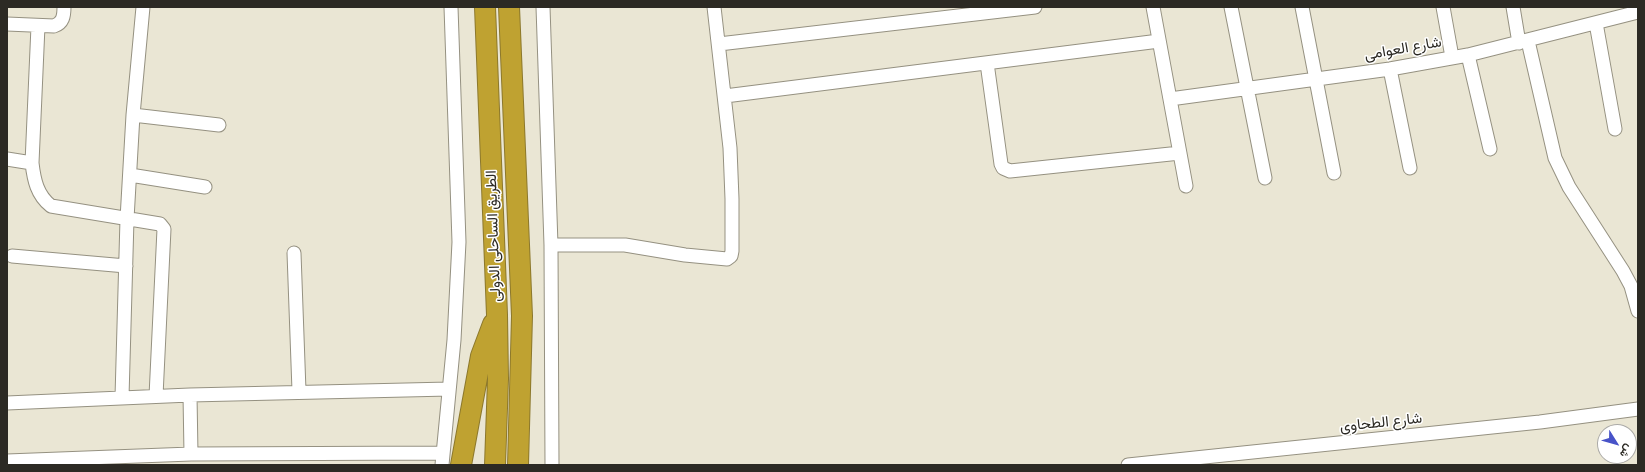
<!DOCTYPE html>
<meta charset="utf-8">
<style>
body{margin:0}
#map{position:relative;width:1645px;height:472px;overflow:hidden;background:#eae6d4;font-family:Signika,Vazirmatn,sans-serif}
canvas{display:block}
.frame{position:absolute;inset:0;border:8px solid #2c2a24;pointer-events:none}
.north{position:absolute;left:1597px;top:424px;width:40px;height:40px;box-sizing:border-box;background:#fff;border:1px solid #abaaa7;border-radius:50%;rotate:127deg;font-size:11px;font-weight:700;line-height:16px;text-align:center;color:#2c2a24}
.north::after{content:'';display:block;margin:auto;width:14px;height:18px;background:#4853c8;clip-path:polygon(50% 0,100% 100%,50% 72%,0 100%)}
</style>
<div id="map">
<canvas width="1645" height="472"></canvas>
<div class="frame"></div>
<div class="north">ش</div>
</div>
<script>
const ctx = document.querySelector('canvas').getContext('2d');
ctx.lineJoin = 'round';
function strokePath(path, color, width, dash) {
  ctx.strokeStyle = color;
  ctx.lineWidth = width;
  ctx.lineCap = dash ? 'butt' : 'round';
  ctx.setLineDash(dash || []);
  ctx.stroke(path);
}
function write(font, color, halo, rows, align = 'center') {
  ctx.font = font + ' Signika,Vazirmatn,sans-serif';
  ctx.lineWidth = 3;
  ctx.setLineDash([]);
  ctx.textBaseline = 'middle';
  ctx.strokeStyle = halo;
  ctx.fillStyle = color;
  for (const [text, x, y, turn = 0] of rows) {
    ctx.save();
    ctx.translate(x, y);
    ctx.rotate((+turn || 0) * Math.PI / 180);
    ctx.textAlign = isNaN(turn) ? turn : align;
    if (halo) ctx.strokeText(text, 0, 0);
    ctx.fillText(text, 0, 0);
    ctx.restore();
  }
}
const minor = new Path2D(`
 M543,7l8,238 1,220
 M1153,7l33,179
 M1231,7l34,171
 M1302,7l32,166
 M1443,7l9,50
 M1513,7l6,36
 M1596,23l19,106
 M7,24l47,2c9,-3 10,-10 10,-19
 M38,26l-6,137c2,17 5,32 19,43l109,18 4,5 -8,167
 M1528,41l27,117 14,29 54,84 8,15 7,25
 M719,44l316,-37
 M1468,55l22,94
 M987,63l14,101 2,4 7,3 170,-18
 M1390,69l20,99
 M725,96l434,-55
 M1170,99l220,-30 78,-14 170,-43
 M133,115l86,10
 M7,159l25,4
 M130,175l75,12
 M551,245h74l60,10 42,4 4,-3 1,-5v-52l-2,-51 -16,-141
 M294,253l5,138
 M12,256l114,10
 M190,395l1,59
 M122,397l5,-178 6,-104 10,-108
 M7,403l183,-8 259,-6
 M7,461l184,-7 252,-1
 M442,465l12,-125 5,-98 -8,-235
 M1128,465l412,-43 98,-13`);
const highway = new Path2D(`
 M485,7l12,308 1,64 -3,86
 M509,7l13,309 -4,149
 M461,465l20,-109 12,-32`);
strokePath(minor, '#959181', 15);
strokePath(highway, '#8c782c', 22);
strokePath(minor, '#fff', 13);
strokePath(highway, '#bfa231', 20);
write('15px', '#2c2a24', '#fff', [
 ["شارع العوامى",1403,49,-10],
 ["الطريق الساحلى الدولى",494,236,-92],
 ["شارع الطحاوى",1381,423,-6]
]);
</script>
